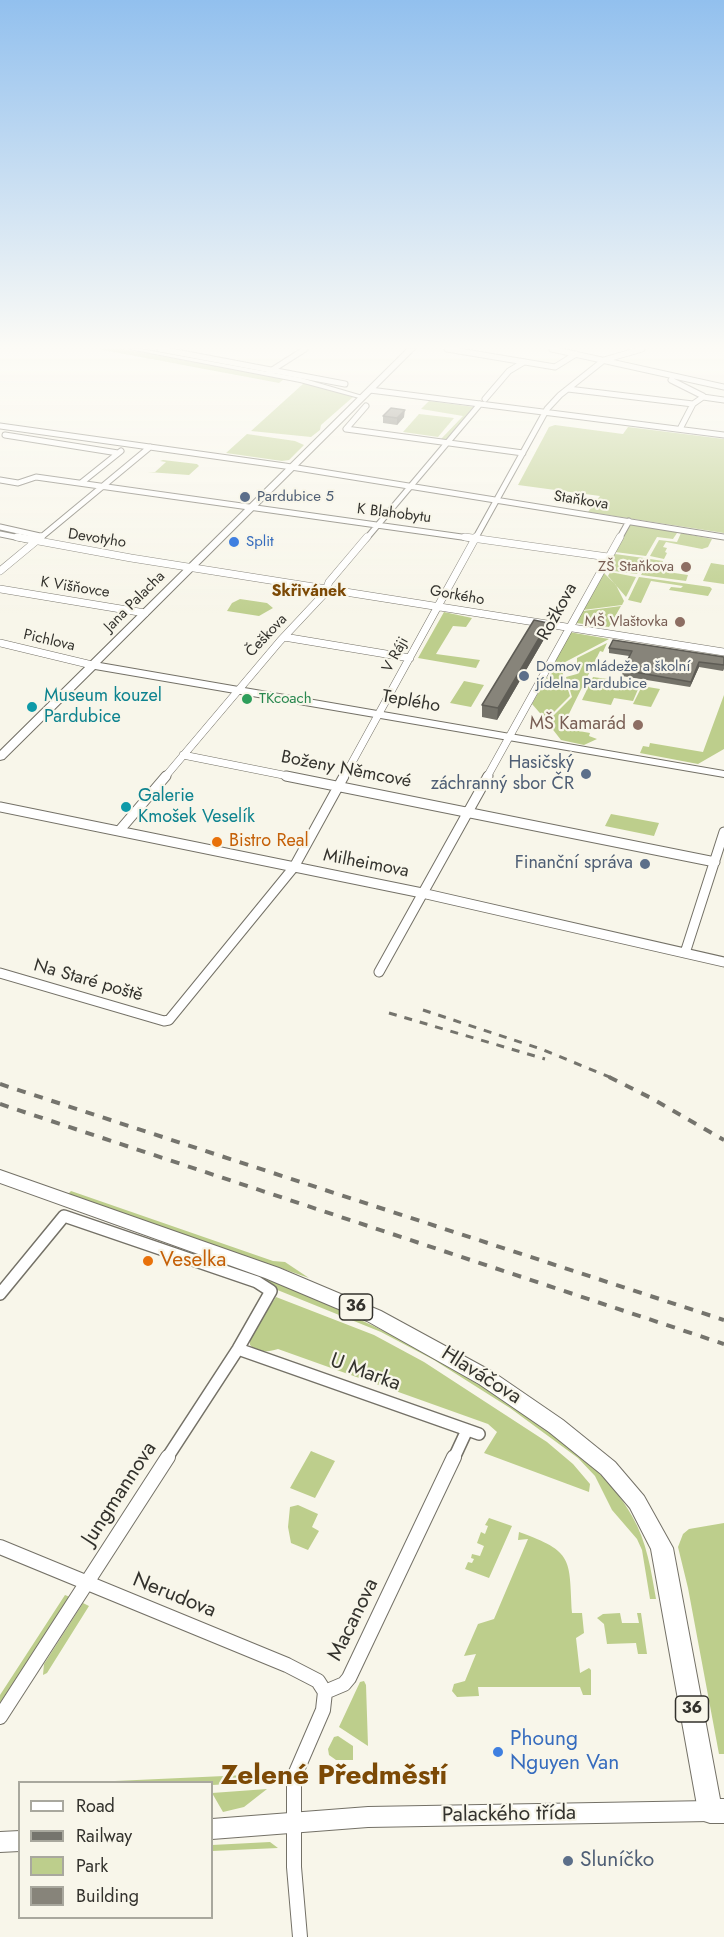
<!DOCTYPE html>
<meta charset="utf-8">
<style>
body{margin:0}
#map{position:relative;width:724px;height:1937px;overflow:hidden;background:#f8f6ea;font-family:Jost,sans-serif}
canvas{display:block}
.legend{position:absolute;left:18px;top:1781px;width:195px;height:138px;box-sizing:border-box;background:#f8f6ea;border:2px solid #a9a89e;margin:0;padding:8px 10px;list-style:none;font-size:18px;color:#33322d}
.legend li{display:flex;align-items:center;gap:12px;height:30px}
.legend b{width:30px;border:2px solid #a9a89e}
</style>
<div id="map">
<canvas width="724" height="1937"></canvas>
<ul class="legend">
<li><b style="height:8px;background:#fff"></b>Road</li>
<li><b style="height:8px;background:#75746d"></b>Railway</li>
<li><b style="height:16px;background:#bdce8c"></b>Park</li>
<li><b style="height:16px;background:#87847a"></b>Building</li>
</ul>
</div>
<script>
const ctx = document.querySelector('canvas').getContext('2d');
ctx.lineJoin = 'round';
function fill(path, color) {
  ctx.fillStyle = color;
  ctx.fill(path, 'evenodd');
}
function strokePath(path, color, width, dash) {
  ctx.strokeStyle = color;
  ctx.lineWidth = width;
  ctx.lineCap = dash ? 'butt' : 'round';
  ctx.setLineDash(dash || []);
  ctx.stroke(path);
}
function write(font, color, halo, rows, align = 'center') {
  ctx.font = font + ' Jost,sans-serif';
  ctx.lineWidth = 4.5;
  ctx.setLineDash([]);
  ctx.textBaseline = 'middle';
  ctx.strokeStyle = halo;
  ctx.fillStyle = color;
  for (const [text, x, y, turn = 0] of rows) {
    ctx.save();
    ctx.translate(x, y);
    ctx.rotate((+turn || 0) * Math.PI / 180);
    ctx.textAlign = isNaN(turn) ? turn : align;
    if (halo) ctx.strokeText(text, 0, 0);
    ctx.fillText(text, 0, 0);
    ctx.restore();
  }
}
fill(new Path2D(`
 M98,349h25l161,30 -5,4z
 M304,383l45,9 4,5 -32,28 -1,5 -9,7 -60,-6z
 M429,401l45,6 -27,34 -6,-2 22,-23 -42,-7z
 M419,414l35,4 -16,19 -35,-5z
 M555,425l68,9 5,-7 96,12v94l-136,-21 12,-16 -82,-11 31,-58z
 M247,434l48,7 9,4 -15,15 -7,1 -56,-8z
 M163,460l34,4 2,2 -10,9 -41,-3h7l11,-10 -6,-1z
 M629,524l47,8 1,1 -4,6 -16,-2 -11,19 -31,-4z
 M681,533l31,6 -4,8 -6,2 -36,-7 -3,5 4,1 -2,4 2,1 -3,6 -14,-3 9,-16 18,2z
 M615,554l29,4 1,1 -8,15 -31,-4z
 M650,559l13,2 -2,4 -11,-1 -3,5 41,6 -2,6 -45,-6z
 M711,563l13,2v19l-21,-3z
 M610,572l26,5 -10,20 -18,-21z
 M604,573l12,12 8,16 -2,4 -39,5z
 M639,577l71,10 2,2 -4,7 -39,-6 2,-3 10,1 2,-2 -32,-5 -10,22 -13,-3z
 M240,599l27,4 6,5 -14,8 -32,-5 5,-8z
 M621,606l-12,21 -33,-4 7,-12z
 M444,612l28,6 -6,9 -13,-1 -17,28 44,6 -4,8 -58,-10z
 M569,632l40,7 -59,31z
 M607,643l-4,9 -3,-1 -38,77 28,5 -1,3 8,3 -13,6 -23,-5 -14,-18 25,-25 -6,-20 11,-3v-16z
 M556,669l6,2 8,25 -24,24 -14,-16 14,-25z
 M593,677l29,4 -1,3 18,3 -6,14 -19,-3 -3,7 -29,-5z
 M464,681l20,4 -13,22 -21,-4z
 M642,686l18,3 -9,18 -18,-3z
 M724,695v54l-26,15 -58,-11 3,-7 6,1 1,-4 53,9z
 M611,814l48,9 -5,13 -49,-10z
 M71,1191l202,70 12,1 24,16 -241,-84z
 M264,1278c99,40 193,85 279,149 35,26 68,51 89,89 15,26 19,54 24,83h-6l-8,-49 -5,-11 -25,-29 -17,-34 -17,-18 -68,-50 -76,-48 -53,-28 -106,-43z
 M276,1297l98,38 50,27 123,80 26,22 17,20 -1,8 -105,-39 13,-21 -9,-8 -210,-75c-11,3 -19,5 -28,-4v-9z
 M311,1451l24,10 -20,37 -25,-10z
 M298,1505l20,9 -6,13 7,4 -11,19 -17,-7 -3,-16 2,-20z
 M489,1518l23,8 -23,52 -24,-9 3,-7 4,1 2,-4 -3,-1 1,-4 8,2 4,-10 -7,-3 4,-11 4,2 3,-8 -3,-1z
 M724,1523v231h-5l-31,-166 -10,-41 5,-13 6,-5z
 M519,1532c55,20 50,26 53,81h10l2,20 -8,5 4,35 9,-5 2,2v25h-8l-3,-8h-102l1,9 -22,1 -5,-6 2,-7 11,-3 11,-27 -12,2 14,-32 16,-5 34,-80 -10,1z
 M65,1595l5,2 -70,109v-11z
 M83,1603l6,3 -42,67 -4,2 1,-11z
 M620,1613l2,10h17l-2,-10h4l6,41h-9l-2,-11 -29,1 -3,-20 -7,-6 6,-4z
 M364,1681l2,4 2,61 -29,-19 21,-45z
 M338,1736l15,10v14h-17l-7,-5 -1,-6 6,-12z
 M268,1774v8l-56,3v-3h-119z
 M267,1789l-23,18 -21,5 -11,-19z
 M270,1842l8,6 -66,3v-6z`), '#bdce8c');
const minorFar4 = new Path2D(`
 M160,349l185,35
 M447,349l108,18 21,-13
 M552,349l172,38
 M269,372l36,-23
 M671,380l32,16
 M568,389l125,15 10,-7 21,3
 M370,390l354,45
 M485,399l24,-28 15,-9
 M366,406l-20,23 177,24
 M0,426l285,40 439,71
 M680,429l13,-25
 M5,435l113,18
 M0,480l18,3 18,-6 440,62
 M81,483l40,-32
 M0,527l40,9
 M0,534l25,5
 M39,539l111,-92
 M366,539l114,-135
 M475,539l72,-130 13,-14 44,-35 38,-11
 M619,539l10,-18`);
const minorFar3 = new Path2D(`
 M17,537l114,21 593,94
 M465,537l143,20
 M0,571l41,-34
 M0,589l145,24
 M284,637l126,21
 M0,643l92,22
 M183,755l110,22
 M165,777l115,-136 45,-48 4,-11 38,-45
 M344,777l132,-240
 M487,777l133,-240`);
const minorFar2 = new Path2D(`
 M286,776l429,86
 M0,807l422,86 302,69
 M119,831l47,-55
 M685,953l39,-121
 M379,972l109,-196
 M0,973l164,48 5,-1 125,-153 50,-91`);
const minorFar1 = new Path2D(`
 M0,1294l64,-78 193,66 14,9 -33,58 -71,109
 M238,1349l241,85
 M454,1458l13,-28`);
const minor = new Path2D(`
 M0,1547l287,118 31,16 7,11
 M325,1692l19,-8 5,-6 105,-221
 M0,1717l168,-260
 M300,1937l-6,-70v-90l29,-67 2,-18`);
const tertiary = new Path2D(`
 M129,349h12l160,29 65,19 -3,2 -63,-17z
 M710,1801l7,3 3,7 -3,7 -7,3 -342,6 -156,12v-20l156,-12z
 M20,1831v20l-20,1v-20z`);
const secondary = new Path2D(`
 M407,349h8l-315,314 624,108v6l-629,-108 -91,90 -4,1v-9z`);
const primary = new Path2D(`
 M0,1170l279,98 102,43 112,61 70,48 52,42 29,34 29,52 47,251h4v24h-14l-9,-3 -3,-9 -47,-262 -21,-41 -29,-34 -52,-42 -70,-48 -112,-63 -102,-43 -265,-95z`);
strokePath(minorFar4, '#747167', 7);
strokePath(minorFar3, '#747167', 8);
strokePath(minorFar2, '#747167', 11);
strokePath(minorFar1, '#747167', 14);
strokePath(minor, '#747167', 16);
strokePath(tertiary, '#747167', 2);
strokePath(secondary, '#747167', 2);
strokePath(primary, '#747167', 2);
strokePath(minorFar4, '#fff', 5);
strokePath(minorFar3, '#fff', 7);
strokePath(minorFar2, '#fff', 9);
strokePath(minorFar1, '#fff', 11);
strokePath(minor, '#fff', 14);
fill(tertiary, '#fff');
fill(secondary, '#fff');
fill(primary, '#fff');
strokePath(new Path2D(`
 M423,1010l118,39 71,29
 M389,1013l156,46`), '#75746d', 3, [8, 8]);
strokePath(new Path2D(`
 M609,1077l42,21 73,42
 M0,1084l724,236
 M0,1104l724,240`), '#75746d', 4, [9, 9]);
fill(new Path2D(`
 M383,416l21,1 -7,8 -14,-2z
 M548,623l-1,11 -50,86 -15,-3v-12z
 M609,648l115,9v12l-1,2 -24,-4 -9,20 -68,-11 1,-6 6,-14 -20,-3z`), '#747269');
fill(new Path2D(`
 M405,410l-1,7 -7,8v-7z
 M548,623l-1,11 -50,86 1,-12z
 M699,662v5l-9,20 1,-5z`), '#5e5c55');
const building = new Path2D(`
 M391,408l14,2 -8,8 -14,-2z
 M534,620l14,3 -50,85 -16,-3z
 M613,640l111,17v8l-25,-3 -8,20 -68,-12 9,-19 -23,-3z`);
fill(building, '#87847a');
strokePath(building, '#5e5c55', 1.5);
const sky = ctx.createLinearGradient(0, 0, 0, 620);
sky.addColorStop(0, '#92c0ee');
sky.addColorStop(0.56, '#fcfbf6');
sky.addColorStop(1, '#fcfbf600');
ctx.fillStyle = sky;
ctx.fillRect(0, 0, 724, 620);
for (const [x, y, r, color] of [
 [245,497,6,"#5c6f8a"],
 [234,542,6,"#3f7fe0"],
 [686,567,6,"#8d6e63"],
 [680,622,6,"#8d6e63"],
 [524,676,6,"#5c6f8a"],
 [247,699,6,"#2e9e5b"],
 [32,707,6,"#0f9aa8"],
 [638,725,6,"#8d6e63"],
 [586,774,6,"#5c6f8a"],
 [126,807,6,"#0f9aa8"],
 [217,842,6,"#e8710a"],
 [645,864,6,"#5c6f8a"],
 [148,1261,6,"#e8710a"],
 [498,1752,6,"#3f7fe0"],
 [568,1861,6,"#5c6f8a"]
]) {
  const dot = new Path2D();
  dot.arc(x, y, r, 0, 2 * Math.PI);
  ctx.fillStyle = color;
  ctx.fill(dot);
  strokePath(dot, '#f8f6ea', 2);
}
write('15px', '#4e5e75', '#f8f6ea', [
 ["Pardubice 5",257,497],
 ["Domov mládeže a školní",536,667],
 ["jídelna Pardubice",536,684]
], 'left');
write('15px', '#33322d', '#f8f6ea', [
 ["Staňkova",581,501,9],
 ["K Blahobytu",394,514,7],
 ["Devotyho",97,539,9],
 ["K Višňovce",75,588,9],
 ["Gorkého",457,596,10],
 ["Jana Palacha",135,602,-45],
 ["Češkova",267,636,-47],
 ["Pichlova",49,641,13],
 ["V Ráji",396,655,-61]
]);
write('15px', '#366cbe', '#f8f6ea', [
 ["Split",246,542]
], 'left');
write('15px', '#785e54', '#f8f6ea', [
 ["ZŠ Staňkova",674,567],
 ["MŠ Vlaštovka",668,622]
], 'right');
write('15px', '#27864d', '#f8f6ea', [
 ["TKcoach",259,699]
], 'left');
write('bold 16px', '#7c4905', '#f8f6ea', [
 ["Skřivánek",309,592]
]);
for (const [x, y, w] of [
 [356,1307,33],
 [692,1709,33]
]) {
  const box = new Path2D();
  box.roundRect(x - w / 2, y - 13, w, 26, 4.5);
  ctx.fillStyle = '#f8f6ea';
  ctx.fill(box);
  strokePath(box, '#33322d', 1.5);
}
write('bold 16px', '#33322d', null, [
 ["36",356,1307],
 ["36",692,1709]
]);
write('18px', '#33322d', '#f8f6ea', [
 ["Rožkova",558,612,-61],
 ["Teplého",411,702,10],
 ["Boženy Němcové",346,770,11],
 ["Milheimova",366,864,11],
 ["Na Staré poště",88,981,16]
]);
write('18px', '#0d838f', '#f8f6ea', [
 ["Museum kouzel",44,697],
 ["Pardubice",44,718],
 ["Galerie",138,797],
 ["Kmošek Veselík",138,818]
], 'left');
write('18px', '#785e54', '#f8f6ea', [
 ["MŠ Kamarád",626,725]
], 'right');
write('18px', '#4e5e75', '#f8f6ea', [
 ["Hasičský",574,764],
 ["záchranný sbor ČR",574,785],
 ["Finanční správa",633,864]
], 'right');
write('18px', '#c56008', '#f8f6ea', [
 ["Bistro Real",229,842]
], 'left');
write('21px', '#c56008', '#f8f6ea', [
 ["Veselka",160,1261]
], 'left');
write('21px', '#33322d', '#f8f6ea', [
 ["U Marka",365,1373,20],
 ["Hlaváčova",481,1376,32],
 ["Jungmannova",120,1494,-57],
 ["Nerudova",174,1596,22],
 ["Macanova",354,1620,-64],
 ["Palackého třída",509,1815,-1]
]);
write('21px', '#366cbe', '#f8f6ea', [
 ["Phoung",510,1740],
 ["Nguyen Van",510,1764]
], 'left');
write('21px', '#4e5e75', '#f8f6ea', [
 ["Sluníčko",580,1861]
], 'left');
write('bold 28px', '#7c4905', '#f8f6ea', [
 ["Zelené Předměstí",334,1777]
]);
</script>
